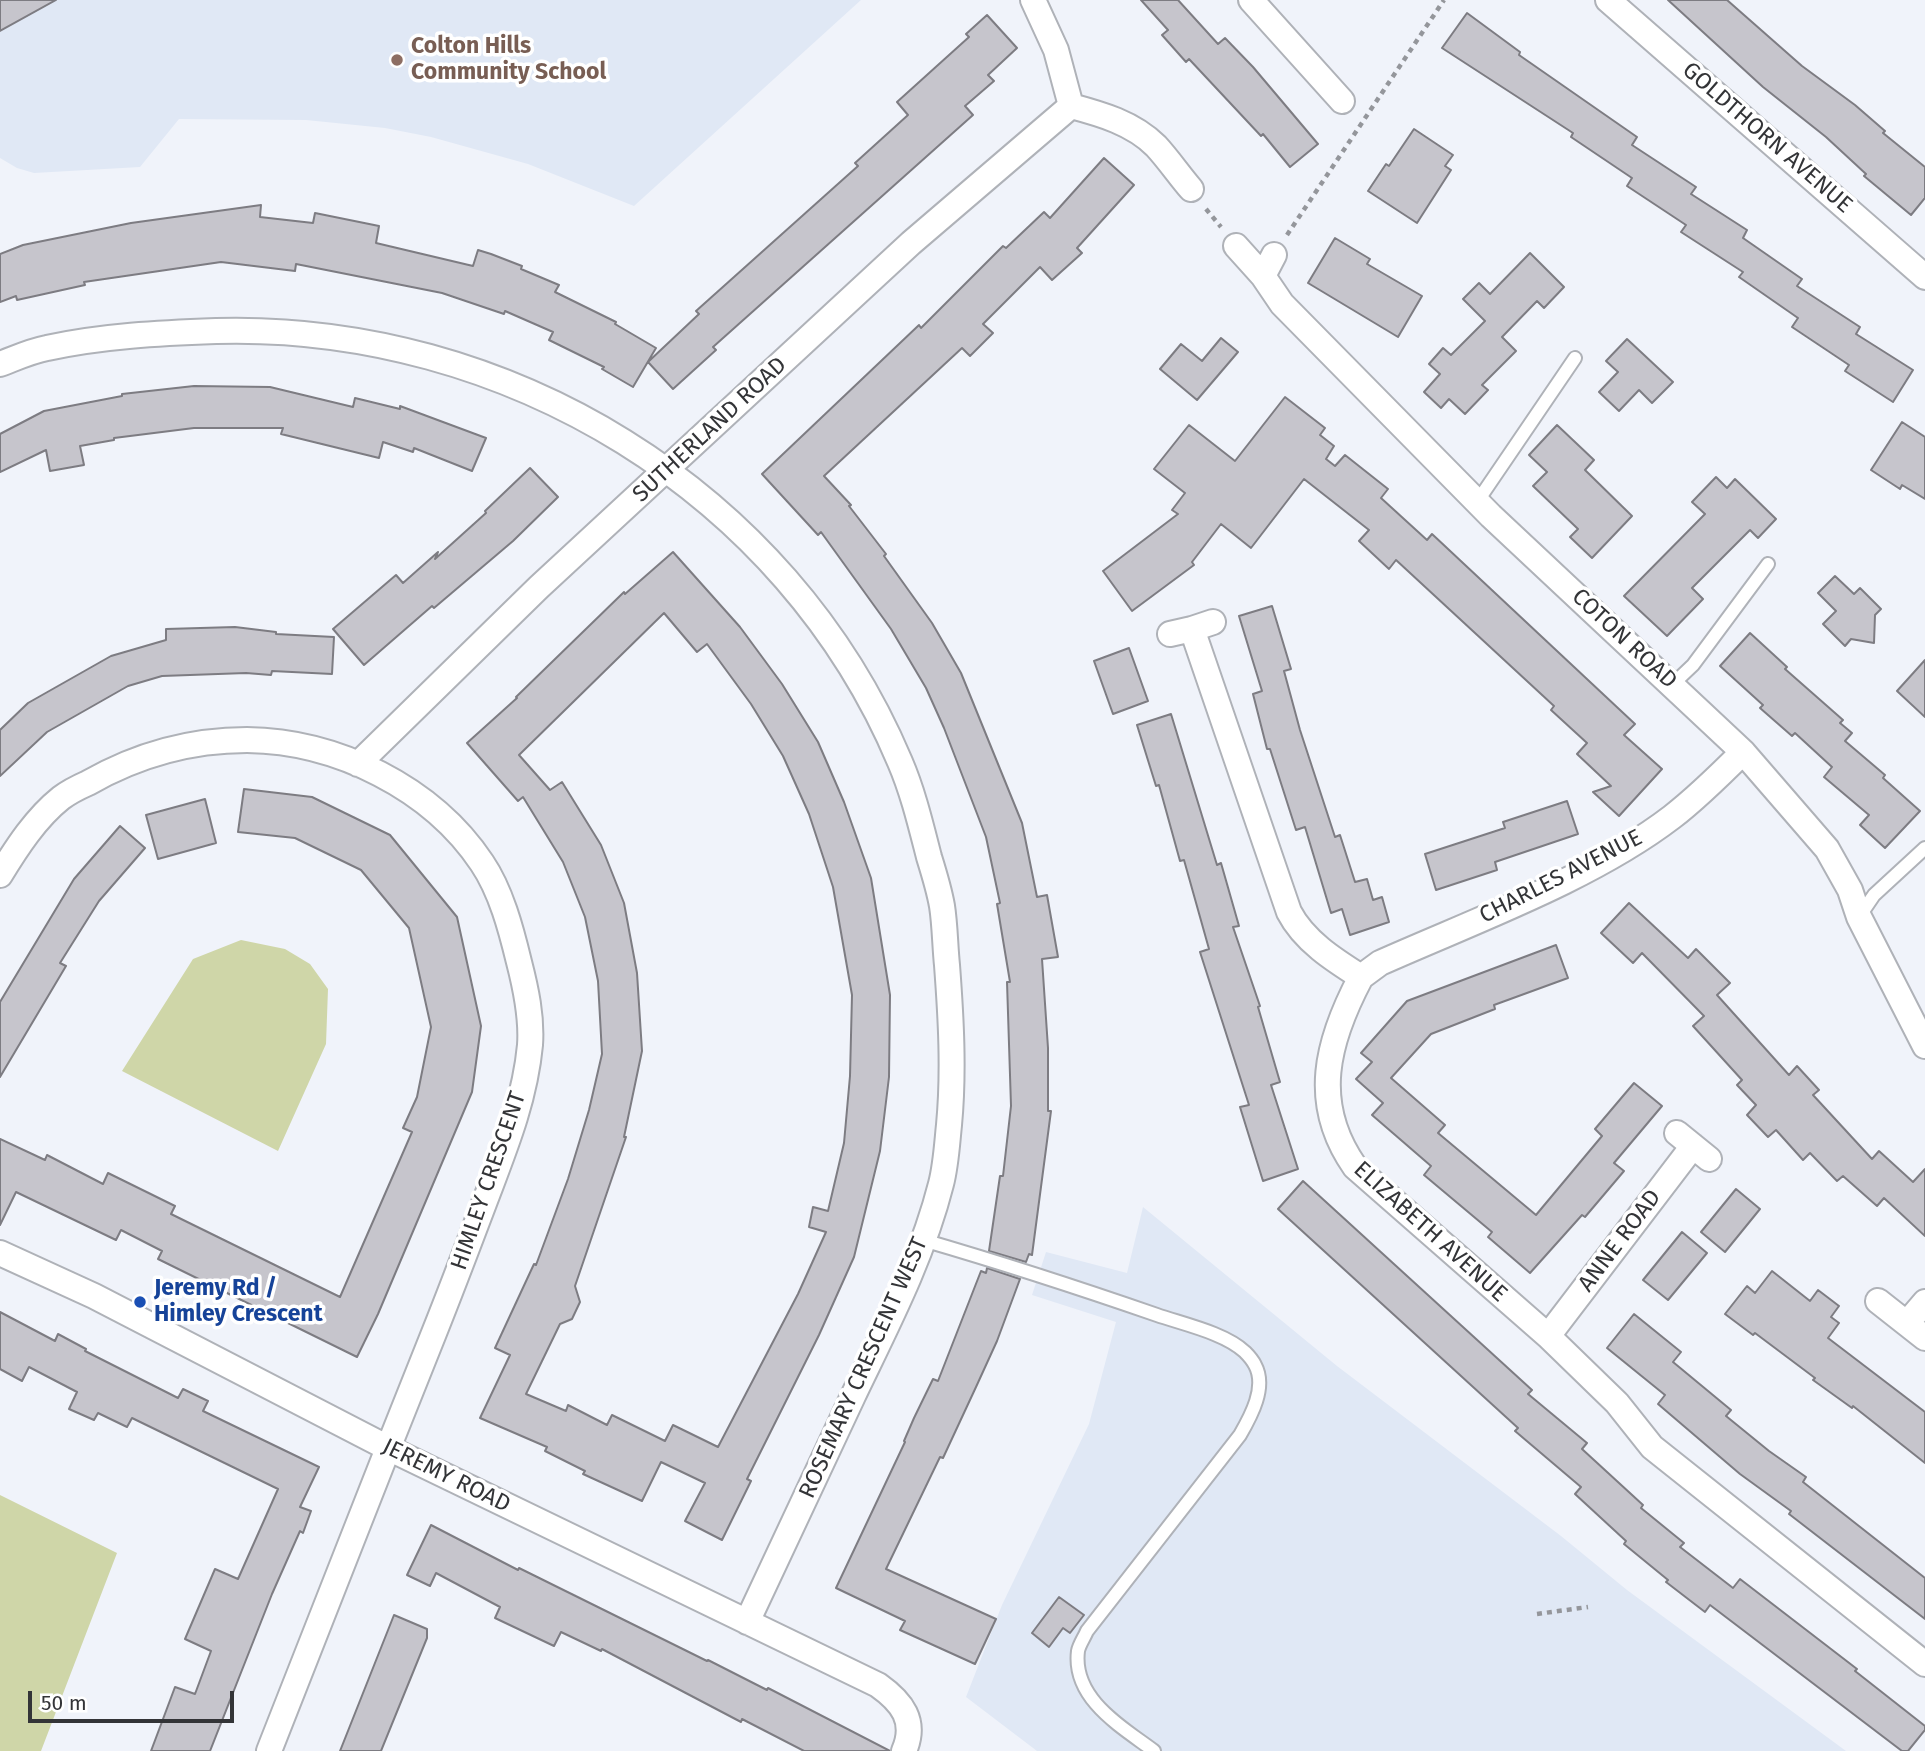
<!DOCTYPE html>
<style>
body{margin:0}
#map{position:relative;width:1925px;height:1751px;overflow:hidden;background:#f0f3fa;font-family:"Fira Sans",sans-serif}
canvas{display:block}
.scale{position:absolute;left:28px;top:1691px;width:206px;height:32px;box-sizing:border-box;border:4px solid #333437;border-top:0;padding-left:9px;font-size:21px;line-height:24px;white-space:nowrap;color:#333437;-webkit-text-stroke:5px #fff;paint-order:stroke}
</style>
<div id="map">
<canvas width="1925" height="1751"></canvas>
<div class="scale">50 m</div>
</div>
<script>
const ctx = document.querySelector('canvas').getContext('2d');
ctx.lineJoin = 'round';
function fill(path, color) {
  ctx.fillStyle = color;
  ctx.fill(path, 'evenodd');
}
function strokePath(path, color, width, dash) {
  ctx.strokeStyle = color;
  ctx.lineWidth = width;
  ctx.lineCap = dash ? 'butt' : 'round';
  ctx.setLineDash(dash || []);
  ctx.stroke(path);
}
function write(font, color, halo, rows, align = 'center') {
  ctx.font = font + ' "Fira Sans",sans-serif';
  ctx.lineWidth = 7;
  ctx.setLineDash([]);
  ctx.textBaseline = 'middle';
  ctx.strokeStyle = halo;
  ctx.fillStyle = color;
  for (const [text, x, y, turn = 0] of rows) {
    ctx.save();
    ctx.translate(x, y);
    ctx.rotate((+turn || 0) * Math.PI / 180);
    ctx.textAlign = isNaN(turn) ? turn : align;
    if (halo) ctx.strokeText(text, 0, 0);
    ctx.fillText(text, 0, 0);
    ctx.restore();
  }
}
fill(new Path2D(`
 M0,0h861l-227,206 -106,-42 -97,-27 -46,-9 -79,-8 -127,-1 -39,48 -106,6 -17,-5 -17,-10z
 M1143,1207l194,159 224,170 66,54 219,161h-809l-71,-54 36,-92 87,-181 27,-102 -84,-27 14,-43 81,21z`), '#e0e8f5');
fill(new Path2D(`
 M241,940l44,9 25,15 18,25 -2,55 -48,107 -156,-80 71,-112z
 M0,1495l117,58 -76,198h-41z`), '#cfd6a8');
const building = new Path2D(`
 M0,0h56l-56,31z
 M1141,0h37l40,44 7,-6 28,29 65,77 -28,23 -27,-33 -2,2 -72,-77 -3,3 -24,-27 6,-5z
 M1668,0h59l75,66 53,39 30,26 -2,2 42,34v31l-14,17 -47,-39 2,-2 -40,-37 -63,-50z
 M1467,13l53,39 -1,3 118,82 -5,8 64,42 -5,7 56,36 -4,8 59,41 -5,7 63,41 -4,7 57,36 -20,32 -48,-31 4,-6 -57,-38 6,-9 -59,-41 4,-5 -62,-40 5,-7 -59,-39 5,-8 -61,-41 2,-4 -131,-85z
 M987,15l30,33 -29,27 6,6 -29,25 8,9 -260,232 3,3 -43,39 -25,-27 51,-48 -3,-3 162,-145 -3,-3 53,-48 -11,-13 72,-65 -3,-3z
 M1414,129l39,26 -8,11 6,4 -34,53 -49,-32 18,-27 3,2z
 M1104,158l30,27 -57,63 5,5 -30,27 -12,-13 -57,57 10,9 -23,23 -8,-8 -138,128 27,29 -2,1 37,48 -2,2 48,67 29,50 61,150 15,74 10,-2 11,62 -16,2 6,89v63h3l-19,144 -3,-1 -3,8 -37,-11 11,-75h3l8,-70 -4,-124h3l-13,-78 3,-1 -14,-66 -42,-109 -18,-40 -35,-59 -70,-97 -3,3 -56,-61 157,-149 2,3 82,-82 3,2 38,-36 6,6z
 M261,205l-1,12 53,6 2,-10 64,13 -3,17 97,23 5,-16 13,4 31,12 -1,3 38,16 -4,7 61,30 -1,2 41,24 -23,39 -31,-18 2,-2 -55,-27 4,-8 -48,-21 -1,3 -62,-21 -146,-29 -1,7 -74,-9 -137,20 1,3 -68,15 -1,-4 -16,6v-48l23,-9 108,-22z
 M1335,238l35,21 -3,5 55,32 -24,41 -90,-54z
 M1530,253l34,34 -20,21 -7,-7 -35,36 14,14 -34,34 6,5 -23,24 -16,-15 -8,9 -17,-16 16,-18 -11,-10 14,-16 8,7 34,-34 -22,-22 16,-16 11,11z
 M1221,338l17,14 -41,48 -37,-31 21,-25 21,17z
 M1627,339l46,43 -21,21 -13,-13 -20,21 -20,-19 19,-20 -12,-11z
 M194,386l76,1 83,20 2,-9 45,11v-3l86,32 -14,33 -58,-23 -1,4 -30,-10 -4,16 -98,-24 2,-6h-89l-80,10v2l-34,6 4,19 -34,6 -4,-21 -46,22v-38l44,-23 78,-15v-2z
 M1285,397l40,31 -5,7 14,11 -8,13 9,7 10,-11 43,34 -7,9 46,42 5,-6 203,190 -11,11 38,34 -43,47 -26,-24 18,-6 -34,-32 10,-11 -36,-33 3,-4 -158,-146 -7,9 -30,-28 10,-11 -65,-51 -53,69 -30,-24 -29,38 2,3 -62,46 -29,-40 75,-57 -6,-4 13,-17 -31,-24 35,-44 46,36z
 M1902,422l23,15v62l-23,-14 -2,4 -29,-19z
 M1557,425l37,35 -9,10 47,46 -40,42 -22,-21 8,-8 -45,-43 14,-14 -18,-17z
 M530,468l28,29 -45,44 -79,67 -2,-2 -68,59 -31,-36 63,-54 7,8 35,-31 -3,7 51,-46 -1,-2z
 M1716,477l11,11 8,-9 41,40 -18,19 -8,-8 -58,58 11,11 -36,37 -43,-40 81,-82 -13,-12z
 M673,552l67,75 42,57 36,58 26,60 27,76 19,117 -1,82 -9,74 -26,106 -35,78 -72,144 4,2 -29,59 -37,-19 20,-38 -44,-21 -19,39 -59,-27 2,-3 -40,-20 2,-4 -67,-29 30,-63 -15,-7 39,-84 2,1 32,-86 21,-69 13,-56 -4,-73 -13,-64 -22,-55 -40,-65 -5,4 -51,-58 50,-45 -1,-1 108,-105 1,2zM664,613l33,39 10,-8 44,60 32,52 26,58 24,73 19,108 -2,81 -6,67 -16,68 -15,-4 -4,20 17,5 -28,62 -80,153 -45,-22 -8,16 -53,-26 -5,10 -39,-20 -2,6 -40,-17 34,-70 12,-5 8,-17 -5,-16 51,-149h-2l18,-86 -5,-78 -13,-70 -23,-58 -39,-63 -12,8 -31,-35z
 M1835,576l19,18 6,-6 21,21 -6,6 -1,28 -23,-4 -6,7 -22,-22 13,-13 -18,-18z
 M1272,606l19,63 -7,2 16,59 35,107 5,-2 15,47 12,-3 6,21 9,-3 7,25 -39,13 -8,-26 -11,4 -26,-86 -9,3 -26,-81h-3l-14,-55 9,-3 -23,-75z
 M235,627l41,5v2l58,3 -2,37 -60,-3 -1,4 -25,-2 -84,3 -34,10 -81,46 -47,44v-46l28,-27 83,-47 55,-16v-11z
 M1750,633l37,34 -2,2 58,51 -3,3 12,10 -7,8 40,34 -2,3 37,33 -35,37 -25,-23 9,-10 -45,-38 8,-10 -37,-34 -3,3 -32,-28 3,-3 -43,-39z
 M1129,648l19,53 -35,13 -19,-53z
 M1925,660v57l-28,-26z
 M1171,714l46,151 4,-2 18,63 -6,1 27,79 -2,1 22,75 -9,3 27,84 -35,12 -23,-74 9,-2 -49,-153 9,-3 -25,-89 -4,1 -21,-76 -3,1 -19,-61z
 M244,789l68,8 78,38 67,82 24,109 -9,66 -94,222 -21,43 -199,-98 4,-8 -41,-21 -5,10 -100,-48 -16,33v-86l45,21 2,-5 56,29 5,-11 67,33 -4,8 169,83 72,-165 -9,-4 14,-31 14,-70 -22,-99 -48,-58 -66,-32 -57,-6z
 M205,799l11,44 -58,16 -12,-44z
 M1567,801l11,33 -83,28 2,8 -61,20 -11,-36 80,-26 -2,-6z
 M120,826l25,22 -46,53 -39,62 6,3 -66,111v-75l74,-123z
 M1629,903l59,55 8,-9 34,34 -13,12 72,80 8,-9 22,24 -6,5 59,64 7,-8 34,31 12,-13v67l-41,-38 -7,8 -34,-30 -6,5 -27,-28 -7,7 -27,-30 -8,7 -21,-22 9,-10 -19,-20 5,-5 -49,-54 11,-10 -62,-63 -9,10 -32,-30z
 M1556,945l12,33 -74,27 1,4 -64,25 -40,44 54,47 -7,8 98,82 66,-79 -7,-7 39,-46 28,23 -48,57 10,8 -39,46 -3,-2 -52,58 -42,-36 4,-5 -68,-57 7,-9 -59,-51 11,-12 -27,-24 16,-17 -11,-9 46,-52z
 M1303,1181l229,209 -4,4 59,49 -5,6 61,56 -2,3 43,35 -4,4 53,41 7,-9 117,90 -2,2 70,55v4l-17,21h-6l-192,-146 -5,7 -39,-30 2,-2 -44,-36 2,-3 -51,-47 6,-7 -66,-56 3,-3 -240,-219z
 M1736,1189l24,20 -35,43 -24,-20z
 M1682,1232l25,21 -39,47 -25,-20z
 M987,1268l33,11 -23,62 -21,46 -33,71 -3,-1 -54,112 110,50 -21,45 -75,-34 5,-9 -69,-33 69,-146 -1,-1 10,-23 19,-39 5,2 43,-110 5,2z
 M1772,1271l38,30 8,-11 21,16 -8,11 8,6 -11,15 97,74v51l-72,-57 -1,2 -39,-28 2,-2 -60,-45 -2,2 -28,-21 22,-28 8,7z
 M0,1312l55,29 3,-7 28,15 -1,2 93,47 5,-9 25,12 -5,10 116,56 -19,40 11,4 -8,22 -3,-2 -28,63 -62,157h-59l24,-64 20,7 16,-43 -26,-12 30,-70 23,10 40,-90 -146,-71 -5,9 -29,-14 -4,7 -25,-11 8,-17 -48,-25 -7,14 -22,-12z
 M1634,1314l47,38 -8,10 58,48 -5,6 43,35 37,26 -3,5 122,96v41l-136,-105 2,-3 -51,-37 -82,-70 7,-9 -58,-47z
 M431,1525l87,45 1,-2 188,93 1,-1 59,30 1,-2 122,63h-86l-62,-32 -1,3 -139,-73 -1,2 -40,-19 -7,14 -59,-28 5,-11 -64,-34 -6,13 -23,-11z
 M1059,1597l25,18 -14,18 -7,-5 -14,19 -17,-14z
 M394,1615l33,14v9l-46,113h-41z`);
fill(building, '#c6c5cc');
strokePath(building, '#7d7c82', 2);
const service = new Path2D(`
 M1477,502l98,-144
 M1673,684l20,-19 75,-101
 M1859,917l15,-22 51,-47
 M923,1240c79,23 156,48 234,75 26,9 68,18 88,37 3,3 8,9 10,13 12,22 -4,51 -15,70l-153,196c-3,7 -8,14 -9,20 -6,48 44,76 76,100`);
const minor = new Path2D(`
 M1033,0l23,50 15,56
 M1251,0l91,101
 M1608,0l317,277
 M1236,246l27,30 11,-21
 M1263,276l19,28 209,212 252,236 84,97 23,41 9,27 66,129
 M0,364c16,-6 31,-13 47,-16 55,-12 113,-15 169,-17 290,-8 570,160 684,431 13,30 21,64 29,95 5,16 10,32 13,49 3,19 3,40 5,59 4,53 7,107 2,160 -2,19 -3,40 -8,59 -19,75 -55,143 -88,212 -35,75 -71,150 -106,226
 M1213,622l-21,7 97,283c15,29 45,48 72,65 -34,64 -51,126 -6,190l193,169 69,67 35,44 273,217
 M1170,634l22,-5
 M358,764l181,-177 372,-344 160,-137c30,8 62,17 85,40 12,13 23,29 35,43
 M0,875c17,-28 36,-57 61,-77 8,-6 18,-11 27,-15 49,-28 103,-43 159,-43 90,1 185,48 235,123 19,28 29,66 37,99 7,27 13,55 11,83 -5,54 -25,103 -44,153 -17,45 -34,90 -52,135 -56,139 -110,279 -165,418
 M1361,977l19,-14c94,-42 211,-84 292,-146 26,-20 49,-43 71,-65
 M1677,1133l16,13
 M0,1253l94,43 294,152 490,237c24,17 39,36 26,66
 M1878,1301l47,37
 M1907,1323l18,-21
 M1548,1336l145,-190 16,13`);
strokePath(service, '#afb2b8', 16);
strokePath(minor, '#afb2b8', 28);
strokePath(new Path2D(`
 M1206,209l15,18
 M1287,235l157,-235
 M1537,1614l51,-7`), '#94969b', 4.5, [5, 5]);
strokePath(service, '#fff', 12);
strokePath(minor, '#fff', 24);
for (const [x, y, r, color] of [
 [397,60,7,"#8d6e63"],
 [140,1302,7,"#1a4fb4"]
]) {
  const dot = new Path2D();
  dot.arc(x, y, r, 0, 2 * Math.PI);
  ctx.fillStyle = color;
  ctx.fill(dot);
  strokePath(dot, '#fff', 2.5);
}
write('bold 23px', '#785e54', '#fff', [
 ["Colton Hills",411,47],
 ["Community School",411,73]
], 'left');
write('23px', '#333437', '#fff', [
 ["GOLDTHORN AVENUE",1767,138,41],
 ["SUTHERLAND ROAD",710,430,-43],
 ["COTON ROAD",1624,639,43],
 ["CHARLES AVENUE",1561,877,-27],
 ["HIMLEY CRESCENT",489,1181,-71],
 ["ELIZABETH AVENUE",1430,1232,42],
 ["ANNE ROAD",1620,1241,-53],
 ["ROSEMARY CRESCENT WEST",864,1368,-66],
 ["JEREMY ROAD",446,1476,26]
]);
write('bold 23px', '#164399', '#fff', [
 ["Jeremy Rd /",154,1289],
 ["Himley Crescent",154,1315]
], 'left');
</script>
